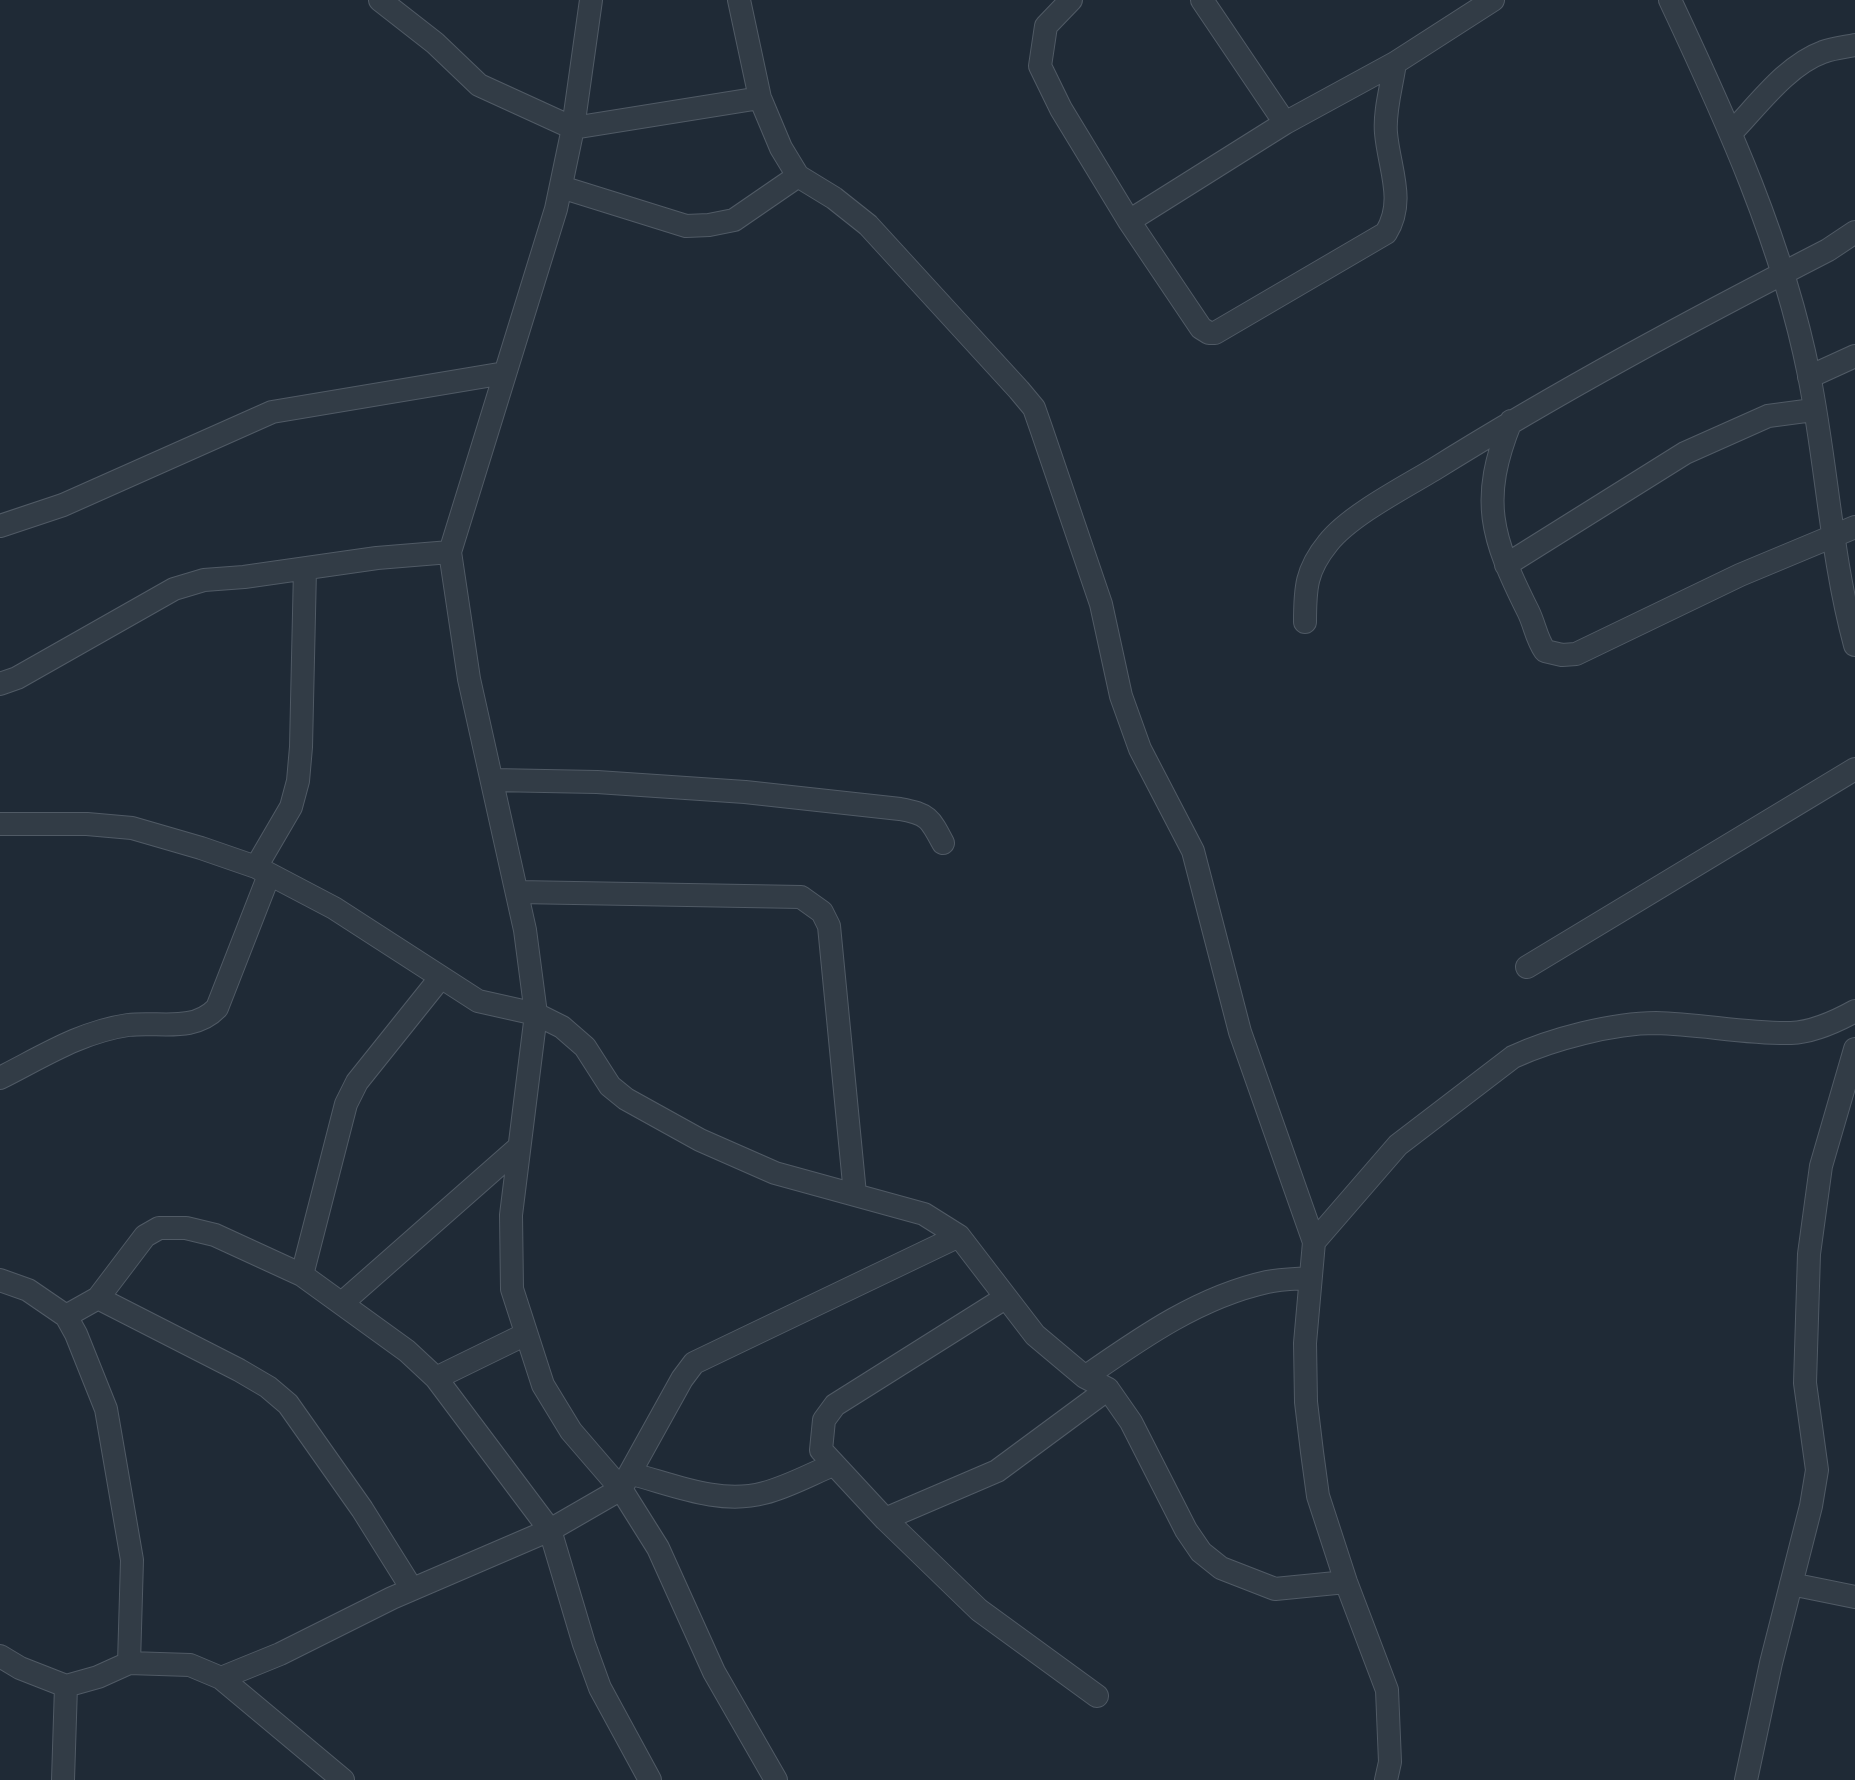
<!DOCTYPE html>
<style>
body{margin:0}
canvas{display:block;background:#1f2a36}
</style>
<canvas width="1855" height="1780"></canvas>
<script>
const ctx = document.querySelector('canvas').getContext('2d');
ctx.lineJoin = 'round';
function strokePath(path, color, width, dash) {
  ctx.strokeStyle = color;
  ctx.lineWidth = width;
  ctx.lineCap = dash ? 'butt' : 'round';
  ctx.setLineDash(dash || []);
  ctx.stroke(path);
}
const street = new Path2D(`
 M380,0l55,43 44,42 94,43 187,-30
 M591,0l-18,128 -17,81 -106,343 19,127 56,251 11,84 -25,201 1,74 31,96 28,46 50,58 37,59 56,124 62,108
 M739,0l21,98 21,50 17,28 36,22 34,27 151,165 15,18 7,20 60,176 20,92 19,53 53,102 47,181 74,210 -9,101 1,59 6,50 6,44 28,86 41,108 3,72 -4,18
 M1071,0l-25,26 -6,40 21,43 68,112 72,107 8,5h6l171,-100c20,-32 3,-65 0,-100 -2,-22 6,-48 9,-70
 M1202,0l83,123
 M1670,0c57,121 113,244 139,375 18,90 22,182 46,270
 M1732,132c26,-27 55,-67 91,-80 10,-4 22,-5 32,-7
 M561,187l125,39 23,-1 25,-5 64,-44
 M1129,221l156,-98 110,-60 98,-63
 M1809,377l46,-21
 M1511,421c-32,79 -20,116 17,190 7,14 8,27 17,40l17,4 14,-1 164,-79 115,-48
 M0,526l63,-21 209,-93 233,-39
 M1506,565l179,-112 83,-37 45,-6
 M1305,622c0,-34 1,-52 23,-79 21,-27 75,-55 105,-73 128,-80 261,-151 395,-220l27,-18
 M0,684l17,-6 157,-89 30,-9 40,-3 133,-19 73,-6
 M493,780l104,2 148,10 155,17c28,5 30,9 43,34
 M0,824h87l45,4 69,20 55,19 78,41 144,93 58,13 26,13 23,20 25,39 16,13 74,41 75,33 149,41 35,22 76,99 50,42 23,12 23,33 55,108 15,22 20,16 54,21 71,-7
 M256,867l35,-60 7,-26 3,-34 4,-178
 M518,892l283,5 21,15 7,14 26,268
 M1527,967l328,-198
 M0,1078c42,-21 80,-46 128,-53 31,-4 65,8 89,-17l52,-133
 M1314,1242l84,-97 115,-88c39,-18 100,-34 143,-34 45,1 90,11 135,10 22,-1 46,-12 64,-22
 M302,1275l44,-171 11,-22 84,-105
 M0,1280l28,10 38,26 10,18 30,75 26,151 -3,103
 M98,1298l141,72 29,17 20,17 74,105 50,80
 M1005,1298l-170,107 -11,15 -3,30 64,69 94,91 118,86
 M342,1303l176,-155
 M66,1316l32,-18 47,-62 14,-8h27l29,7 87,40 105,76 29,27 114,152 34,114 16,44 50,92
 M1085,1377c56,-39 114,-80 182,-95 14,-3 29,-3 43,-4
 M436,1378l90,-44
 M632,1474c42,11 88,31 132,19 24,-6 47,-19 69,-28
 M885,1519l112,-48 111,-82
 M1791,1584l64,13
 M0,1656l20,12 46,18 32,-9 31,-14 61,2 31,13 122,102
 M221,1678l59,-24 112,-56 158,-68 71,-41 61,-110 12,-16 265,-127
 M63,1780l3,-94
 M1746,1780l25,-117 40,-157 6,-36 -12,-87 4,-129 12,-88 34,-117`);
strokePath(street, '#505a65', 24);
strokePath(street, '#323c46', 22);
</script>
